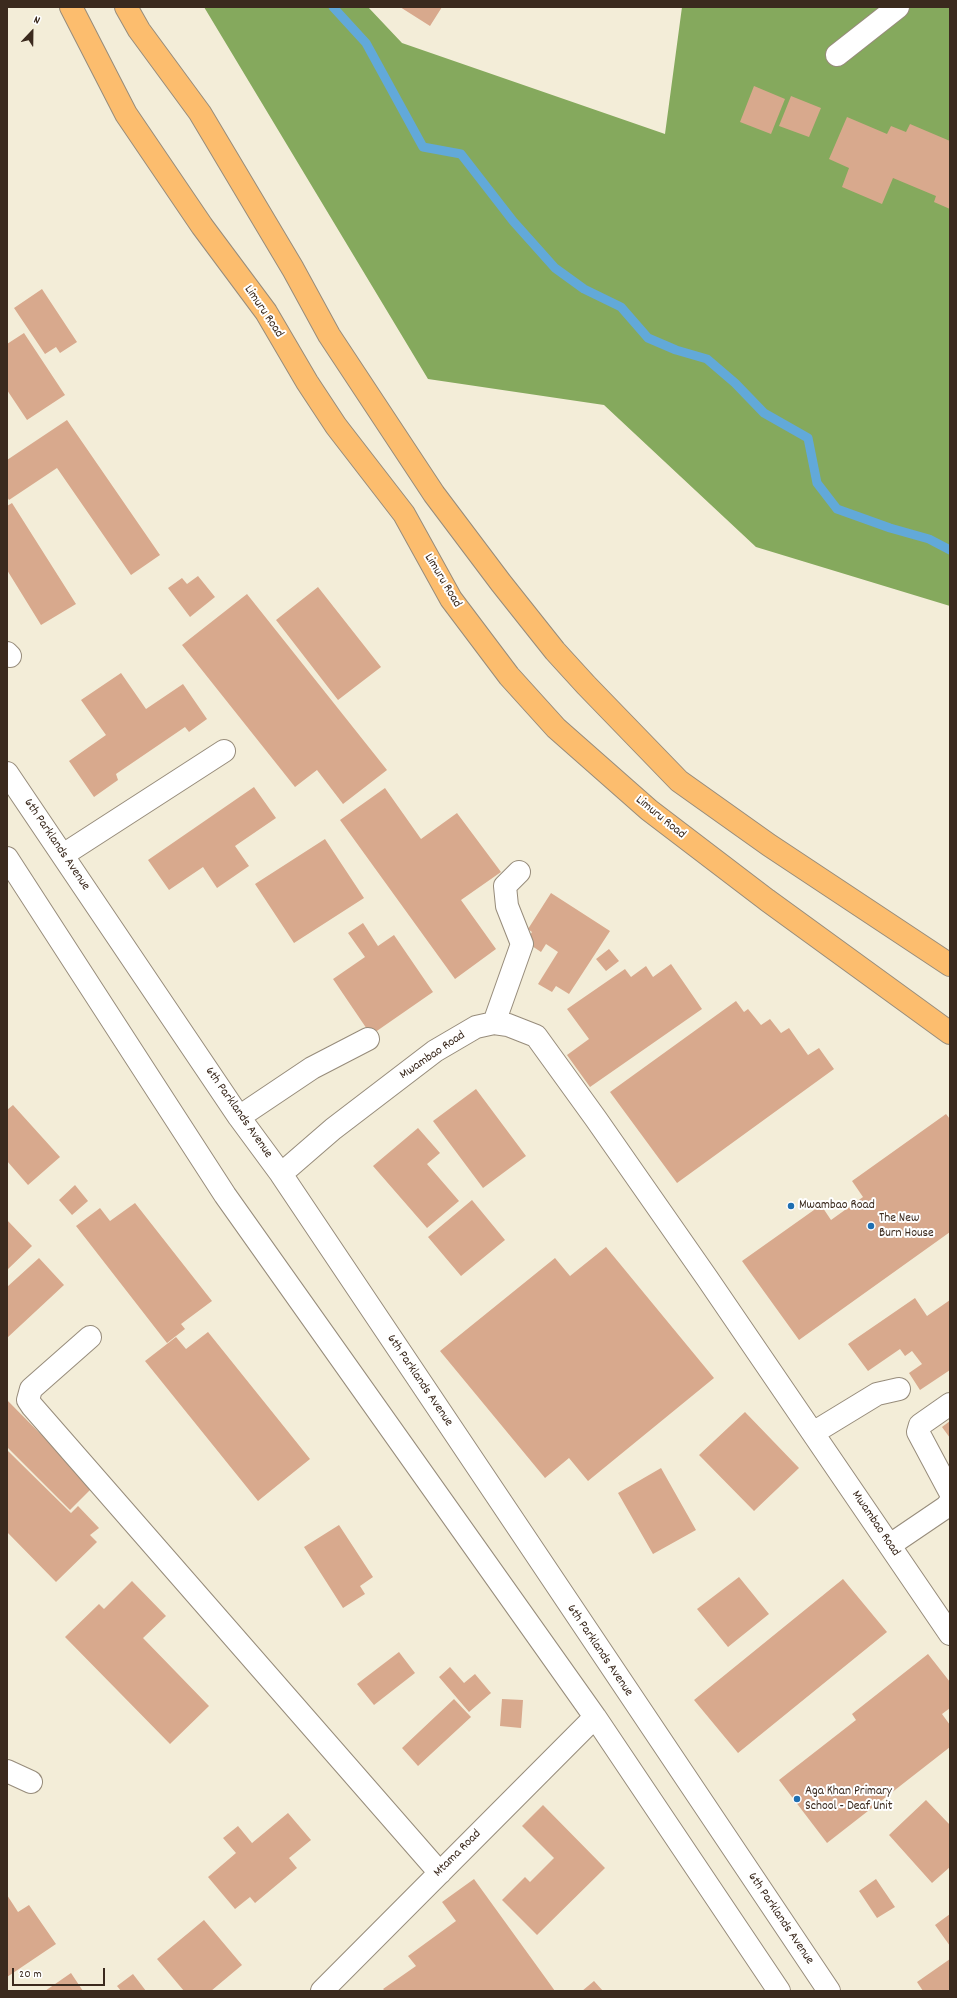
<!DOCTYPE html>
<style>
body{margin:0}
#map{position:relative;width:957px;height:1998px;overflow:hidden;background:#f3edd8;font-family:Dekko,sans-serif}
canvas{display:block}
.frame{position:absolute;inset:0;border:8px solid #3b2a1e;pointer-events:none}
.north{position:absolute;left:12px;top:12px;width:40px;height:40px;-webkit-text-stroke:3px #fff;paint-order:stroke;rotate:22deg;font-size:11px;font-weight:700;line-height:16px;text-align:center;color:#3b2a1e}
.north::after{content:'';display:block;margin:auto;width:14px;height:18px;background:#3b2a1e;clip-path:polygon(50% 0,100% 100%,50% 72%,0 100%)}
.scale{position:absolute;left:12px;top:1968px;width:93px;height:18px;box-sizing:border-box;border:2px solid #3b2a1e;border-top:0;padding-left:5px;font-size:12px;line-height:14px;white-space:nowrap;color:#3b2a1e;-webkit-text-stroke:3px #fff;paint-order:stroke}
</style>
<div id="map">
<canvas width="957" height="1998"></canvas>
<div class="frame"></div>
<div class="north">N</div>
<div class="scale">20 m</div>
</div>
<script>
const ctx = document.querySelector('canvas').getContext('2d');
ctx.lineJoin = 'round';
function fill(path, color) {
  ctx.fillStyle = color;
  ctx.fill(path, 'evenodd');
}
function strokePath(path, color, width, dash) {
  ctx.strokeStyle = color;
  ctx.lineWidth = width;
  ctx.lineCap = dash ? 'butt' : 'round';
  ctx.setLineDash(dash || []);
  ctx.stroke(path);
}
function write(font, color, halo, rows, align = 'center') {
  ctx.font = font + ' Dekko,sans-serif';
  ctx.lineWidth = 4;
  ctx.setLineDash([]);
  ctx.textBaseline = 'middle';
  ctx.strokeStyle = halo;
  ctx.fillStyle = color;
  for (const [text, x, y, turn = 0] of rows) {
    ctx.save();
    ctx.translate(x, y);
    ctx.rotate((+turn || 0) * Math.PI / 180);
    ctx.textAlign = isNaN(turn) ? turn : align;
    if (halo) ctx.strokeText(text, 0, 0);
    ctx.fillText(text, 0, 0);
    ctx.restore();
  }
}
fill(new Path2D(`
 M204,7h164l34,36 263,91 17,-127h268v599l-194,-59 -152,-142 -176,-26z`), '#85a95d');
strokePath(new Path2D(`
 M333,7l33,36 57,104 38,7 52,67 42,47 29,21 37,18 27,31 28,12 31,9 28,24 29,30 44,25 9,45 20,26 53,19 39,11 21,11`), '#62a9d9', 9);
fill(new Path2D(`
 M400,7h42l-12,19z
 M754,86l31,13 -14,35 -31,-12z
 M791,96l30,12 -12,29 -30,-11z
 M847,117l40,17 4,-8 15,6 4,-8 40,17v68l-16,-7 2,-6 -43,-18 -11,26 -40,-17 7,-19 -20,-9z
 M42,289l35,53 -17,11 -4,-6 -11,7 -31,-46z
 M24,333l41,62 -38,25 -20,-30v-46z
 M67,420l93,135 -29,20 -74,-107 -48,32 -2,-3v-37z
 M12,503l64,101 -35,21 -34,-55v-64z
 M198,576l17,21 -25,20 -22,-29 14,-10 5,6z
 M318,587l63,80 -43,33 -62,-80z
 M247,594l140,176 -44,34 -26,-34 -22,17 -113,-142z
 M121,673l25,36 37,-25 24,35 -18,13 -4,-5 -69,47 2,6 -24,17 -25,-36 37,-26 -25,-35z
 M254,787l22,31 -41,28 14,20 -32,22 -14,-21 -34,23 -21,-30z
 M385,788l36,51 36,-26 44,59 -40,28 35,49 -41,30 -115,-159z
 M325,839l39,59 -70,45 -39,-59z
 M551,893l59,38 -41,63 -13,-8 -4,6 -14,-8 20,-32 -12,-8 -5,8 -15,-10 6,-10 -4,-3z
 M363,923l15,23 16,-11 39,57 -62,43 -38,-56 32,-22 -17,-24z
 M609,949l10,12 -13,10 -10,-12z
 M671,964l31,45 -112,78 -23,-32 22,-16 -22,-30 58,-40 6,8 15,-11 7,11z
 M736,1001l8,11 4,-3 13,16 9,-6 11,14 8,-5 19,27 11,-7 15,21 -157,114 -67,-91z
 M476,1089l50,67 -43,32 -50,-67z
 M13,1105l47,52 -32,28 -21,-24v-51z
 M946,1114l4,5v113l-151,108 -57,-79 79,-56 10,15 32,-23 -11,-16z
 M418,1128l22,25 -13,11 32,37 -32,27 -54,-62z
 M75,1185l13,16 -16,14 -13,-15z
 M472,1200l33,40 -44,36 -33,-39z
 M135,1203l77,98 -31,23 4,5 -18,14 -91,-117 24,-18 10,13z
 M7,1220l25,26 -25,24z
 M606,1247l108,131 -126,103 -19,-23 -24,20 -105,-127 115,-93 15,18z
 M39,1258l25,27 -57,53v-51z
 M915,1298l12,18 23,-16v70l-30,20 -11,-17 13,-9 -10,-13 -7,5 -5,-7 -32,22 -20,-27z
 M208,1332l102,127 -52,42 -113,-140 31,-24 10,12z
 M7,1400l86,87 -23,23 -63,-63z
 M745,1412l54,56 -45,43 -55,-56z
 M950,1421v17l-8,-11z
 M7,1450l64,63 7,-7 21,22 -9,7 7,7 -41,40 -49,-50z
 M661,1468l35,62 -43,24 -35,-61z
 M339,1525l34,52 -13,9 5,8 -22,14 -39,-61z
 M739,1577l30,37 -41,33 -31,-38z
 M843,1579l44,53 -149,121 -44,-53z
 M132,1581l34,35 -23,22 66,68 -39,38 -105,-107 34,-33 5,5z
 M399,1652l16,21 -41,32 -17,-21z
 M928,1654l22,28v26l-8,6 8,11v22l-123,96 -48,-63 77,-60 -4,-6z
 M450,1667l14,16 11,-9 16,19 -22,19 -30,-35z
 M454,1699l17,18 -53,49 -16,-18z
 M502,1699l21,1 -2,28 -21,-2z
 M926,1800l24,25v42l-18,16 -43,-48z
 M543,1805l62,63 -68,67 -35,-35 23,-23 5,5 24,-24 -32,-32z
 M288,1813l23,27 -22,18 8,10 -42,35 -5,-6 -15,12 -27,-32 28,-24 -13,-15 15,-12 14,17z
 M474,1879l81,112h-170l-2,-2 33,-23 -8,-10 48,-35 -14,-19z
 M876,1879l19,28 -18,11 -18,-27z
 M7,1895l11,17 11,-7 27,39 -49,33z
 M950,1914v32l-15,-21z
 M204,1920l38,45 -31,26h-27l-27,-32z
 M950,1959v30l-3,2h-24l-6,-9z
 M71,1973l12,18h-38z
 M133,1974l13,17h-25l-4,-5z
 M594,1981l9,10h-21z`), '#d8a98d');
const minor = new Path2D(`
 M837,55l61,-48
 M7,653l3,3
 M7,773l232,344 42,57 548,817
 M63,855l161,-104
 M7,858l218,337 370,522 184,274
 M494,1023l28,-79 -15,-38 -2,-20 14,-14
 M239,1117l73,-49 56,-29
 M281,1174l52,-45 102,-78 41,-24 18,-4 14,2 28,11 60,83 111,159 243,356
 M90,1337l-59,52 -3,11 4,6 408,467
 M950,1404l-30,21 -2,7 32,60
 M813,1433l64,-39 22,-5
 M890,1545l56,-38 4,-5
 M7,1771l24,11
 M322,1991l273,-274`);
const major = new Path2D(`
 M71,7l55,107 76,112 64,86 41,70 29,44 68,88 47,85 58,77 47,52 93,82 118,90 183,133
 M126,7l13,23 61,83 93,156 36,66 105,159 67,89 54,68 31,34 93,96 90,64 181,120`);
strokePath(minor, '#978c7b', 24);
strokePath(major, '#978c7b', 24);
strokePath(minor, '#fff', 22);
strokePath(major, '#fcbd6e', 22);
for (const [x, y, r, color] of [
 [791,1206,4,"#1f6fb2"],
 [871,1226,4,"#1f6fb2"],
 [797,1799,4,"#1f6fb2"]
]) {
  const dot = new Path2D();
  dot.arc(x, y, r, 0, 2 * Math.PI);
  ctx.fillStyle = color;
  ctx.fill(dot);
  strokePath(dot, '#fff', 1.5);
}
write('13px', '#3b2a1e', '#fff', [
 ["Limuru Road",263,312,56],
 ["Limuru Road",442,581,59],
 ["Limuru Road",660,818,39],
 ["6th Parklands Avenue",56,845,56],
 ["Mwambao Road",433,1056,-34],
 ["6th Parklands Avenue",238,1113,55],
 ["6th Parklands Avenue",419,1381,56],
 ["Mwambao Road",875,1524,56],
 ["6th Parklands Avenue",599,1651,56],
 ["Mtama Road",458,1854,-45],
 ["6th Parklands Avenue",780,1919,56]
]);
write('13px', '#3b2a1e', '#fff', [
 ["Mwambao Road",799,1206],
 ["The New",879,1219],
 ["Burn House",879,1234],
 ["Aga Khan Primary",805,1792],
 ["School - Deaf Unit",805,1807]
], 'left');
</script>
